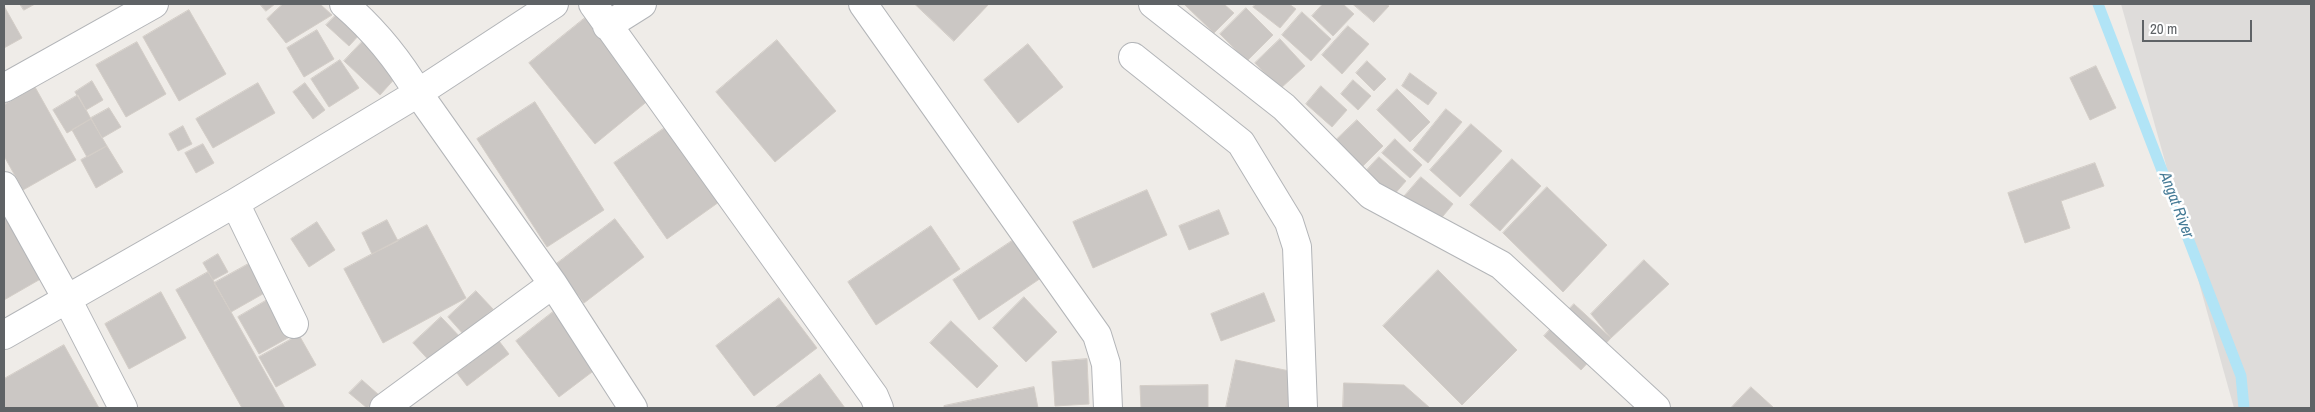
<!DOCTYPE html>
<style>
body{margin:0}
#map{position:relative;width:2315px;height:412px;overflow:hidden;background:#efece8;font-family:"Archivo Narrow",sans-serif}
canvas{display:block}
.frame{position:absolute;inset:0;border:5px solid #5f6366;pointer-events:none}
.scale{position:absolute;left:2142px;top:20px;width:110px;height:22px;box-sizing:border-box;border:2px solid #5f6366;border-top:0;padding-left:6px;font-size:15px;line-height:18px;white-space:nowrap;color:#5f6366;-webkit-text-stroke:4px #fff;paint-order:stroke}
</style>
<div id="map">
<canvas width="2315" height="412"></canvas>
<div class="frame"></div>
<div class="scale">20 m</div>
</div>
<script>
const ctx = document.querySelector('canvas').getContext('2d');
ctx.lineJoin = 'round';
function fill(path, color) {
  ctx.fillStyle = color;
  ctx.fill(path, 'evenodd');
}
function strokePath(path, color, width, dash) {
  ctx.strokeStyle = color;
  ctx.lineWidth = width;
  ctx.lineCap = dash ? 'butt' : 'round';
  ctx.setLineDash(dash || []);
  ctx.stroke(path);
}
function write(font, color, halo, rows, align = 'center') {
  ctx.font = font + ' "Archivo Narrow",sans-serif';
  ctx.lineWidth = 5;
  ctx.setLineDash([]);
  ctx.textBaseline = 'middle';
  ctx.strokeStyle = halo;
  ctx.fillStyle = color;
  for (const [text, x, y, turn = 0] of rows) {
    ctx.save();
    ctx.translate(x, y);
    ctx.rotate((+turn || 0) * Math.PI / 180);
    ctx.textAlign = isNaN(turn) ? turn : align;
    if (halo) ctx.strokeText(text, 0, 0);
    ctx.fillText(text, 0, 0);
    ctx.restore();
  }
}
fill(new Path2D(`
 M2121,4h190v404h-77z`), '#dedcda');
strokePath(new Path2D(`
 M2098,4l143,372 3,32`), '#b1e4f6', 11);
const building = new Path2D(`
 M20,4h15l-11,6z
 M260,4h15l-9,7z
 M283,4h37l12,11 -46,28 -19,-24z
 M915,4h74l-35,37z
 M1186,4h38l10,9 -20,20 -29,-28z
 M1256,4h33l7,5 -16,19 -27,-21z
 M1323,4h20l11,10 -21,22 -21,-20z
 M1353,4h33l3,2 -15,16z
 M4,6l18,32 -18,10z
 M1246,8l27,27 -26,26 -27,-27z
 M189,10l37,64 -47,27 -36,-64z
 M339,12l22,21 -12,13 -23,-21z
 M1302,12l29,27 -20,22 -29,-26z
 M585,18l65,81 -55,45 -66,-81z
 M1348,26l21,18 -27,30 -20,-19z
 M317,30l17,29 -30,18 -17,-29z
 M1280,39l25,27 -25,23 -25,-26z
 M777,40l59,71 -61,51 -59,-70z
 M137,42l29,52 -40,23 -30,-52z
 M362,42l36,33 -18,20 -36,-34z
 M1028,44l35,43 -45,36 -34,-43z
 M340,60l19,28 -30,19 -18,-28z
 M1367,61l19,18 -12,12 -18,-18z
 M2096,66l20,42 -26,12 -20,-42z
 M1410,73l27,20 -9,12 -26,-19z
 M1353,80l18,16 -13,14 -17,-16z
 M92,81l11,19 -17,10 -11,-18z
 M258,83l17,30 -62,35 -17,-29z
 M305,83l20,27 -12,9 -20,-27z
 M1321,86l26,24 -15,17 -26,-23z
 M35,87l41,73 -53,30 -19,-34v-51z
 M1397,89l33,33 -20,20 -33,-32z
 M78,95l13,24 -24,14 -14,-23z
 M535,102l69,108 -57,37 -70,-108z
 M109,108l12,19 -19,11 -11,-20z
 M1446,109l16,13 -34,41 -15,-13z
 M91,119l16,27 -20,11 -15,-27z
 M1357,120l26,26 -22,22 -27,-26z
 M1471,124l31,27 -42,46 -30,-27z
 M183,126l9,18 -14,7 -9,-17z
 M666,127l53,75 -52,37 -53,-76z
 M1395,139l27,26 -12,13 -28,-25z
 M203,144l11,19 -18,10 -11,-20z
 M107,146l16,26 -27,16 -15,-28z
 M1379,157l27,24 -13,15 -27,-25z
 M1512,159l29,27 -41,45 -30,-26z
 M2095,163l9,23 -43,15 9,27 -45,15 -17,-50z
 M1421,177l32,27 -19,23 -32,-28z
 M1547,187l60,58 -44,47 -60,-59z
 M1147,190l20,45 -74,33 -20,-46z
 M4,207l40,70 -40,23z
 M1219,210l10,24 -40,16 -10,-24z
 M615,219l29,38 -60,46 -29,-38z
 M387,220l11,21 -26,13 -10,-21z
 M317,222l18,28 -26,17 -18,-28z
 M427,225l39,73 -83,45 -39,-74z
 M931,226l29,43 -84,56 -28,-43z
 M1015,239l26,39 -62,42 -26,-40z
 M218,254l10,18 -15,8 -10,-17z
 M1644,260l25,24 -58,54 -20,-24z
 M252,262l16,29 -37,21 -17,-29z
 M1438,270l79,80 -55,55 -79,-79z
 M208,272l5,8 72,128h-43l-66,-118z
 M476,291l17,18 -29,26 -16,-18z
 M161,292l25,46 -57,31 -24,-45z
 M1264,293l11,28 -54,20 -10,-27z
 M274,296l21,38 -36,20 -21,-37z
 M1024,297l33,35 -31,30 -33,-34z
 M779,298l38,50 -63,48 -38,-50z
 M1574,304l37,34 -30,32 -37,-34z
 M553,312l43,57 -37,28 -43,-56z
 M441,317l23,24 -29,26 -22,-24z
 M951,321l47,45 -21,22 -47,-45z
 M299,335l17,30 -40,22 -17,-30z
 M499,341l10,13 -42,32 -10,-13z
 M64,345l35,63h-95v-29z
 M1087,359l2,45 -34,2 -3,-44z
 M1236,360l73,15 -7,33h-76z
 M820,374l25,34h-70z
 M362,380l17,15 -12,13 -18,-15z
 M1344,383l60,2 26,23h-87z
 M1208,385v23h-67l-1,-22z
 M1034,387l4,21h-94v-2z
 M1751,387l23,21h-43z`);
fill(building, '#cbc7c4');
strokePath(building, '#d3cdc7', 1);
const minor = new Path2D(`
 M344,4c30,26 54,55 74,89l135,191 80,124
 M593,4l281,392 5,12
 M863,4l234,331 9,29 2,44
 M1153,4l131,103 87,88 130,70 155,143
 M607,26l35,-22
 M1133,57l108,86 48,79 8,25 6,161
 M4,88l150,-84
 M4,186l63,113 56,109
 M235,203l59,121
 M4,335l231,-132 183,-110 136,-89
 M384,408l169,-124`);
strokePath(minor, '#b3b5b8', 30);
strokePath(minor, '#fff', 28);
write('italic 16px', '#477c97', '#fff', [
 ["Angat River",2176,205,69]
]);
</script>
